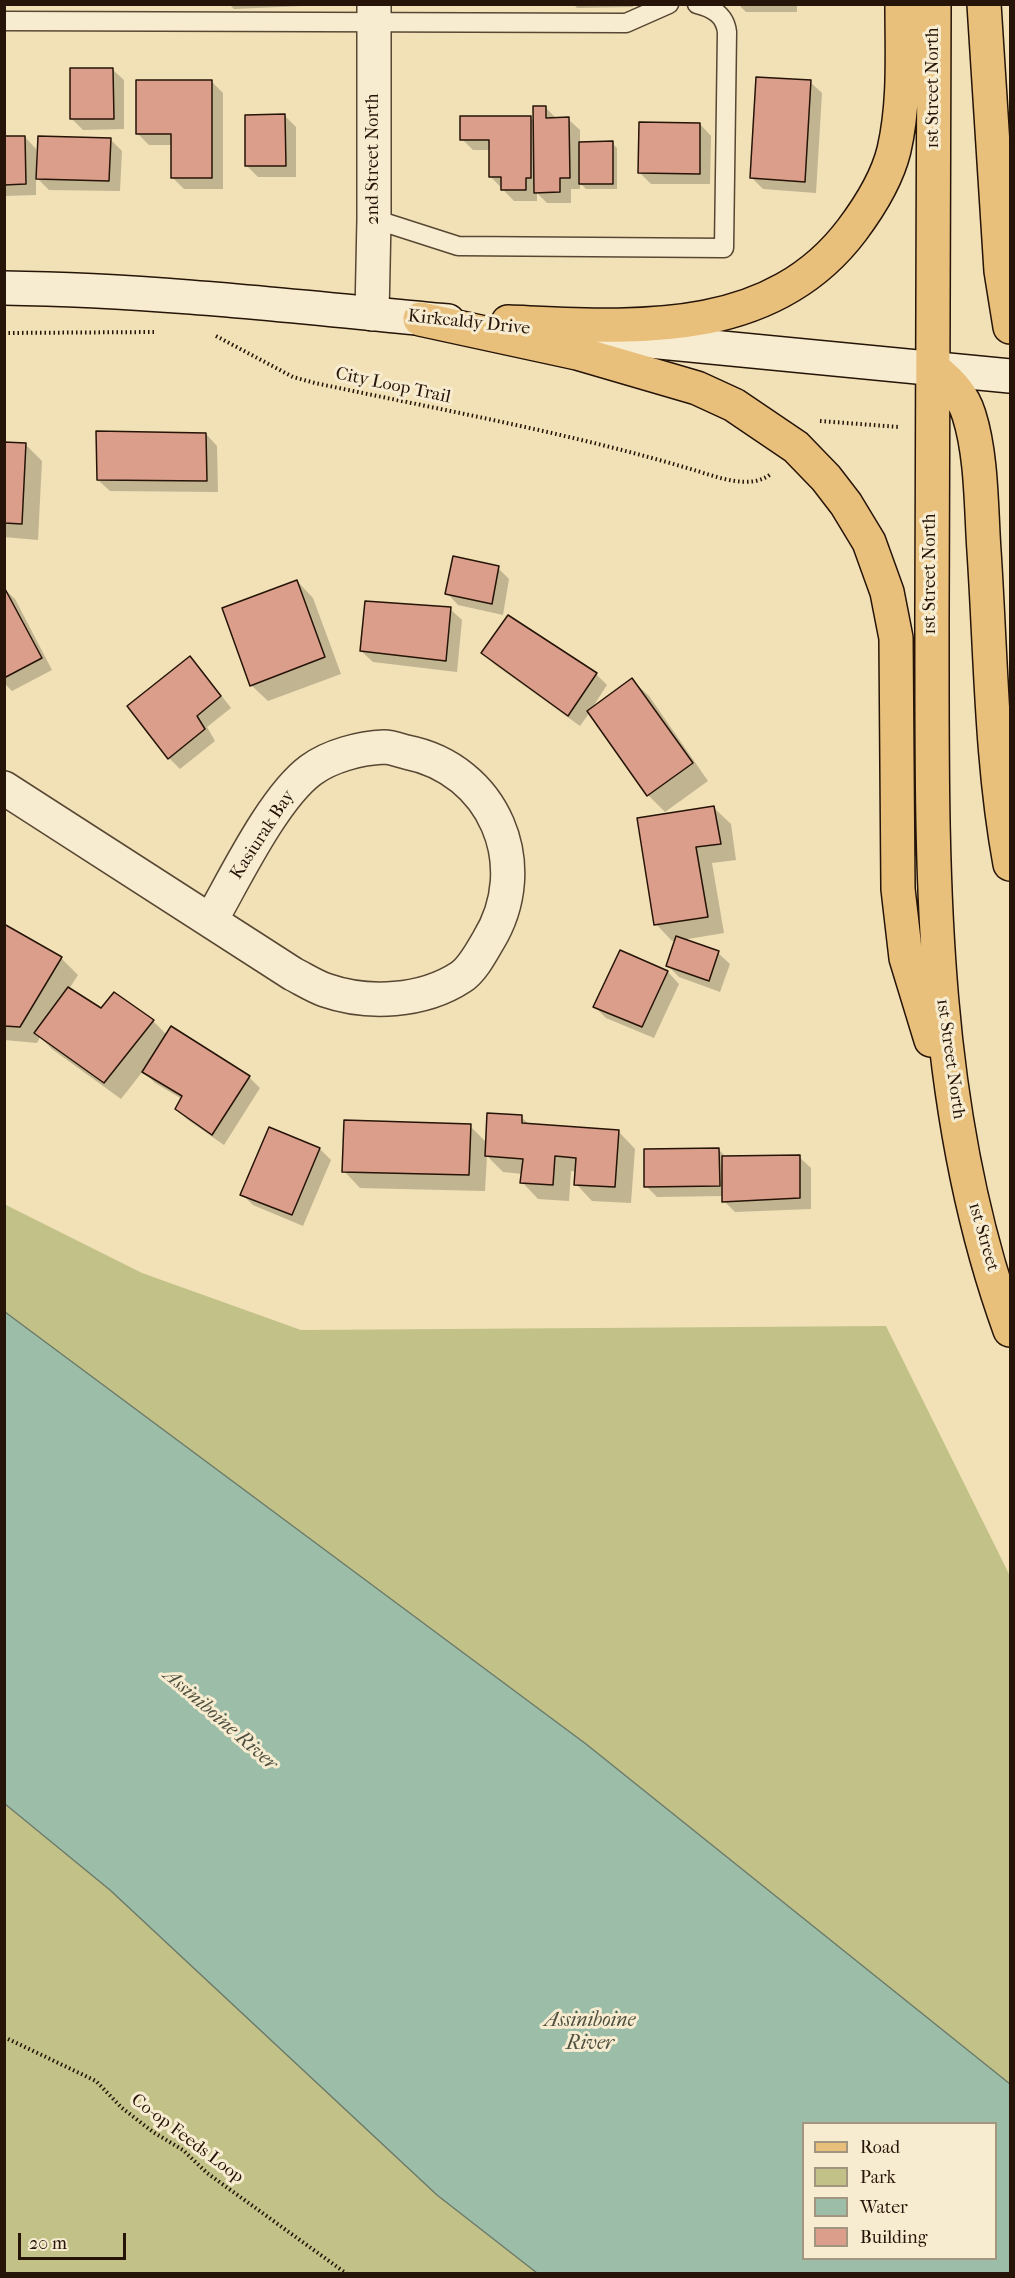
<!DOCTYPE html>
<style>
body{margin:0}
#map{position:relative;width:1015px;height:2278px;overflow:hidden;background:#f2e1b6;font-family:"IM FELL French Canon",serif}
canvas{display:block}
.frame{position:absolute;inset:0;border:6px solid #251407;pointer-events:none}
.legend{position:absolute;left:802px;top:2122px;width:195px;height:138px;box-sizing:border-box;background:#f7ecd0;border:2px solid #a39680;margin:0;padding:8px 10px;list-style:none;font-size:18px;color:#251407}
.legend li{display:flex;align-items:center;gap:12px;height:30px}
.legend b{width:30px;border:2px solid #a39680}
.scale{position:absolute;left:18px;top:2233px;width:108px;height:27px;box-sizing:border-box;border:3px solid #251407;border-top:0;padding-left:8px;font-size:18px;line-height:21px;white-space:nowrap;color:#251407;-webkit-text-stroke:4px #f7ecd0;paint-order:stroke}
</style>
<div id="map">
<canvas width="1015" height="2278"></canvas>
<div class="frame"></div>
<ul class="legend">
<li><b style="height:8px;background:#e9c07b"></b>Road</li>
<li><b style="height:16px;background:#c2c188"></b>Park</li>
<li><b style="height:16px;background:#9cbea9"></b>Water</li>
<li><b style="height:16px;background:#da9e8a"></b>Building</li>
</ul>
<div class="scale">20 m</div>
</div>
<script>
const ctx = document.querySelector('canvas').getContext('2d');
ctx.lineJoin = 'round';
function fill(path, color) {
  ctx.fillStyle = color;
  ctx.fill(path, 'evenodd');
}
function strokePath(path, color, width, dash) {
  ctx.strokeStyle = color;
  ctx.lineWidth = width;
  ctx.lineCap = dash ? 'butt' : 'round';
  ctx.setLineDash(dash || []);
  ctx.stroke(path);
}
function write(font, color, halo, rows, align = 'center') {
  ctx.font = font + ' "IM FELL French Canon",serif';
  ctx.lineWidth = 6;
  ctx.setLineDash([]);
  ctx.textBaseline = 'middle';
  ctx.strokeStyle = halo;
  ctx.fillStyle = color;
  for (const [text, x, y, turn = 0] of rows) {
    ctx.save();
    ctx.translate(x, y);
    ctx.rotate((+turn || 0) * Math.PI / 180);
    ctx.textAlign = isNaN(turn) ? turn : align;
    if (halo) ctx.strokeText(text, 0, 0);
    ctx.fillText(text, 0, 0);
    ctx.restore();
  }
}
fill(new Path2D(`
 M4,1204l138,69 159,57 585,-4 124,250v508l-424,-340 -581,-432z
 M4,1804l106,86 327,305 100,78h-532z`), '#c2c188');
const water = new Path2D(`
 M5,1312l581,432 424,340v189h-473l-100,-78 -327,-305 -105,-86zM804,2124h192v134h-192z`);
fill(water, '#9cbea9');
strokePath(water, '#6c7a68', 1.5);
fill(new Path2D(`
 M229,4h73v2l-68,3z
 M573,4h60v3l-56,1z
 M738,4h59v8h-51z
 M112,69l12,11v49l-41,1 -11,-11z
 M212,82l11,11v96h-39l-11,-11v-33h-24l-11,-11z
 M810,82l12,11 -6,100 -53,-4 -11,-11z
 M545,107l12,12h11l12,11v13h32l5,5v41h-31l-6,-6v6h-9v14h-24l-10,-10v8h-23l-23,-24 -1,-27h-17l-11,-11 68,-22 5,5z
 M285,116l11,11v50h-38l-12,-12z
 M700,124l11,12 -1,48h-59l-12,-12z
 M25,137l11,12v15h3l71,-25 12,12 -2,40 -71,-1 -13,-13v18l-32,1v-58z
 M206,434l11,12 1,46 -108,-1 -12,-11z
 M4,444l22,1 16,16 -4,79 -34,-3z
 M498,568l11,11 -6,36 -45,-10 -11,-12z
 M297,581l16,17 28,76 -73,27 -17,-16z
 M4,589l11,10 37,71 -40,21 -8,-8z
 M450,609l12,11 -5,52 -84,-10 -12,-11z
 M508,617l88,57 11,11 -15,23 40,-28 17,16 59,85 -43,31 -17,-17 -58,-83 -10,14 -86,-62 -11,-12z
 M190,658l11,11 30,39 -24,19 8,14 -35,28 -11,-11z
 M714,808l17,16 5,36 -24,3 12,70 -42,7 36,13 12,11 -10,28 -41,-15 -12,-12 9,-25 -4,1 -16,-17z
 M4,925l57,33 17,17 -9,14 32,21 13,-16 39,27 14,14 82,42 11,11 -36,57 -36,-25 -12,-11 6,-10 -27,-16 -12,-12 -22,28 -69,-50 -12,-12 -3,6 -33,-3z
 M620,952l48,20 11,12 -25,54 -48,-20 -11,-11z
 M521,1117l9,8 89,7 16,17 -4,54 -39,-2 -16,-17 1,-12 -6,-1 -2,30 -31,-2 -16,-17 1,-8 -20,-2 -16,-16 -2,35 -125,-3 -16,-17 126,-45 17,17z
 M270,1129l50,20 11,11 -28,66 -50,-21 -11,-11z
 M718,1149l9,9 72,-1 12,11v41l-76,3 -11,-11v-5l-67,1 -11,-11z`), '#0003');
const building = new Path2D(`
 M70,68h43l1,51h-44z
 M756,77l55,3 -6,102 -55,-4z
 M136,80h76v98h-41v-44h-35z
 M533,106h13v12l23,-1 1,61h-10v14l-26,1z
 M285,114l1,52h-41v-51z
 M460,116h71v62h-5v12h-25v-13h-12v-37h-29z
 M639,122l61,1v51l-62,-1z
 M4,136h21l1,48 -22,1z
 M38,136l73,2 -2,43 -73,-2z
 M613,141v43h-34v-42z
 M96,431l110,2 1,48 -110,-1z
 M4,442l22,1 -4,81 -18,-1z
 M453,556l46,10 -7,38 -47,-10z
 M297,580l28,77 -75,29 -28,-78z
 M4,587l38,71 -38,20z
 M365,601l86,6 -5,54 -86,-10z
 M508,615l89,58 -29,43 -87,-63z
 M190,656l31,40 -24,20 8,13 -37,30 -41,-53z
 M632,678l61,85 -46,33 -60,-85z
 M714,806l7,38 -25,3 12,70 -54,8 -17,-107z
 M4,924l58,33 -42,70 -16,-1z
 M676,936l43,15 -10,30 -43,-15z
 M620,950l48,21 -26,56 -49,-20z
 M68,987l33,21 13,-16 40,28 -50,63 -70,-50z
 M171,1026l79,50 -38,59 -37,-26 7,-13 -40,-24z
 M487,1113l35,2v8l97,7 -4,57 -41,-2 2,-27 -21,-2 -2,29 -33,-2 3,-24 -38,-3z
 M344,1120l127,4 -2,51 -127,-3z
 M269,1127l51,21 -28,67 -52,-20z
 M719,1148l1,38 -76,1v-38z
 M800,1155v43l-78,4v-46z`);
fill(building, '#da9e8a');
strokePath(building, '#251407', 1.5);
const service = new Path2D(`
 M4,21l622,2 43,-19
 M374,219l84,27 266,2 3,-216c-2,-17 -14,-24 -30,-28`);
const minor = new Path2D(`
 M372,314l2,-95v-215
 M4,788l289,186c10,5 21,12 32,16 43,15 98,12 136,-13 11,-7 20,-24 27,-36 47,-76 6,-172 -82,-189 -7,-2 -15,-5 -22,-5 -24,1 -54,9 -73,23 -37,27 -76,108 -100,150`);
const secondary = new Path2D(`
 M4,288c149,2 297,19 444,33
 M598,336l412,40`);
const primary = new Path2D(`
 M934,4c0,211 -3,421 -2,631 0,233 -3,473 78,695
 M984,4l17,267 9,56
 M420,319l157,34 120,35 37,17 62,42 30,31 20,26 23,38 18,50 9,46 2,251 8,69 25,82
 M508,322c123,5 261,18 344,-92 18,-24 35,-51 42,-80 11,-48 8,-97 8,-146
 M934,369c16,13 29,26 35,46 13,41 12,93 15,136 7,105 7,210 26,313`);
strokePath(service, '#584733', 21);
strokePath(minor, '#584733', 36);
strokePath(secondary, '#251407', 36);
strokePath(primary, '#251407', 36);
strokePath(new Path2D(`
 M4,333l152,-1
 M216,336l77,41 22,6c127,27 255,50 379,87 23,7 58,21 78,3
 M820,421l79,6
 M4,2037l92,44 26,27 31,24 30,18 24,23 140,101`), '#251407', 4, [1.5, 3]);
strokePath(service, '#f7ecd0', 18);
strokePath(minor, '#f7ecd0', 33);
strokePath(secondary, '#f7ecd0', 33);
strokePath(primary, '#e9c07b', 33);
write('18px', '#251407', '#f7ecd0', [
 ["1st Street North",934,88,-90],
 ["2nd Street North",374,159,-90],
 ["Kirkcaldy Drive",469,323,6],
 ["City Loop Trail",393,386,12],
 ["1st Street North",931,574,-90],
 ["Kasiurak Bay",263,835,-57],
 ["1st Street North",950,1059,82],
 ["1st Street",983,1237,74],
 ["Co-op Feeds Loop",187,2139,37]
]);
write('italic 20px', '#4f5040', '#f7ecd0', [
 ["Assiniboine River",220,1720,41],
 ["Assiniboine",590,2021],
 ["River",590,2044]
]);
</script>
